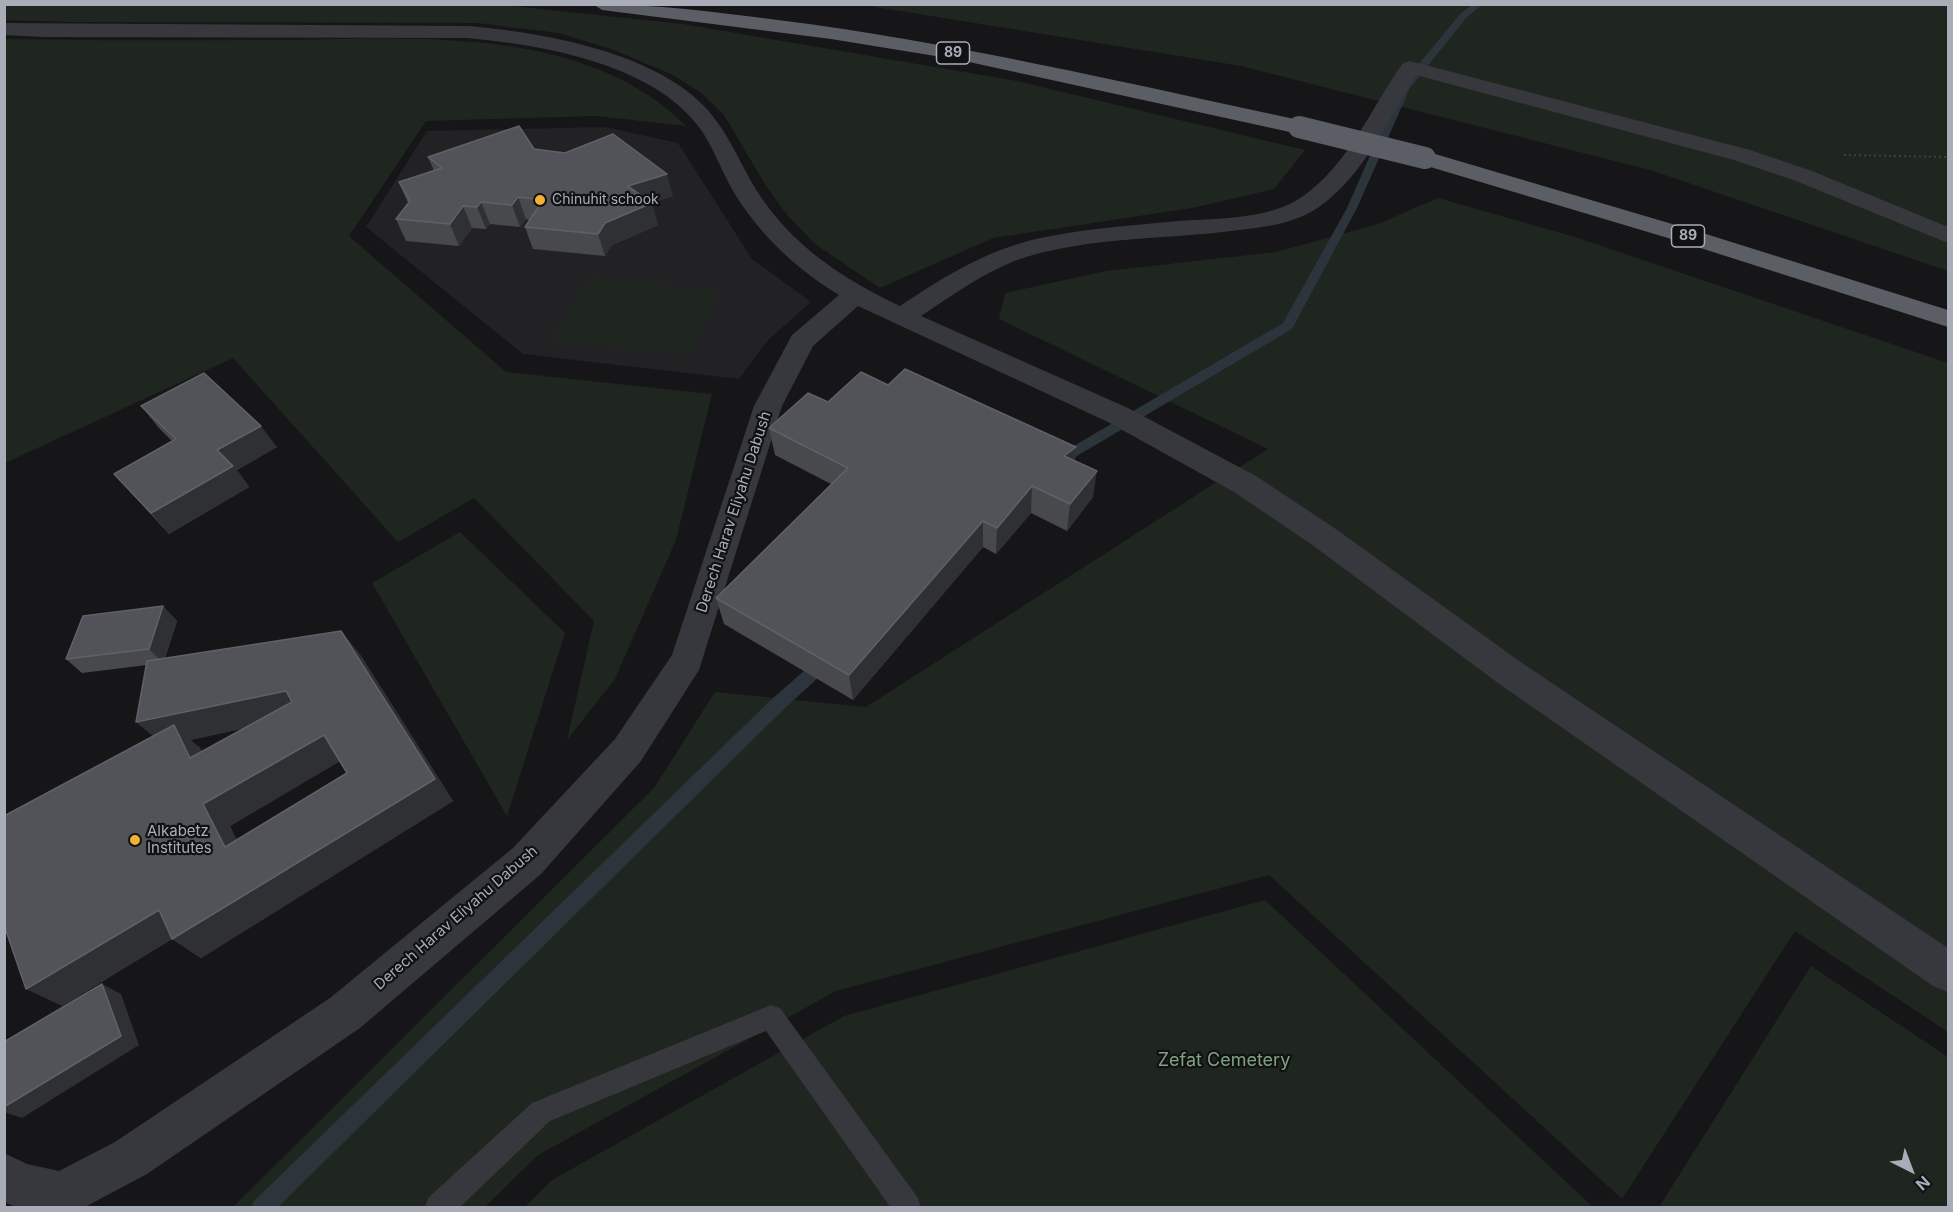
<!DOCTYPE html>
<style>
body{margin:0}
#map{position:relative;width:1953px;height:1212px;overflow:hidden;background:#161618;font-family:Inter,sans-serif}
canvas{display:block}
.frame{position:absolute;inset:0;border:6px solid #a8adb8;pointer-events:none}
.north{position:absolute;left:1881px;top:1140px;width:60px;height:60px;-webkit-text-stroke:4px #111113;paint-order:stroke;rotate:138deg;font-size:16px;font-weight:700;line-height:24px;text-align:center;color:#a8adb8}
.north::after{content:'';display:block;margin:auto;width:21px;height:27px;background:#a8adb8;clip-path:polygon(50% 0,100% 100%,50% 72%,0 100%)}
</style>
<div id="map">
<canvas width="1953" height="1212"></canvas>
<div class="frame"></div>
<div class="north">N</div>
</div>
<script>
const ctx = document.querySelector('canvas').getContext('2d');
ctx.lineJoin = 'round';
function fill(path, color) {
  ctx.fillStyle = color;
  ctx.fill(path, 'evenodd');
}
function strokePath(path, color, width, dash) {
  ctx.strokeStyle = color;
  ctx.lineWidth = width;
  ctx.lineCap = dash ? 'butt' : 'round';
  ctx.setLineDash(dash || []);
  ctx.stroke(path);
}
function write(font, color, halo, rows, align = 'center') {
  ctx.font = font + ' Inter,sans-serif';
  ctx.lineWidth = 4.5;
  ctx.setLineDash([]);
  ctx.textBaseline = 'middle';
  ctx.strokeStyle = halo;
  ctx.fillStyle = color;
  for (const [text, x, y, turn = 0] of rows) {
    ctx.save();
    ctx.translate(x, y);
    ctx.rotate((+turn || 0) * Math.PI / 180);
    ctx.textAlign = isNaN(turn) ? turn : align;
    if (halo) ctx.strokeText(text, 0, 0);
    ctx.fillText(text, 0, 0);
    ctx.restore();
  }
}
fill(new Path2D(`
 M605,127l73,16 74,116 59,43 -43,38 -29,39 -216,-25 -157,-127 61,-96z`), '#222225');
fill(new Path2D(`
 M502,5l181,19 334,57 288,69 -31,39 -82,19 -199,30 -113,50 -65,-44 -27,-28 -22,-30 -42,-71 -24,-23 -27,-17 -59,-25 -55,-17 -82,-10 -408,-1 -65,-2 1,-16z
 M863,5h1085v266l-298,-101 -409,-104z
 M5,39c89,2 178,1 267,1 134,-1 311,-18 414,86l-90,-10 -170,5 -77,115 157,136 206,22 -36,146 -61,139 -48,61 27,-119 -120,-123 -76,44 -165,-184 -228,105z
 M1438,198l137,39 373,126v669l-153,-101 -173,268 -353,-324 -433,116 -298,164 -53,52 -253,1 422,-420 61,-96 151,15 402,-258 -269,-130 6,-26 101,-22 170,-19 102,-28z
 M590,277l129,14 -32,64 -136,-15z
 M460,532l105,101 -58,183 -135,-233z
 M1265,900l328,307 -1069,1 28,-28 292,-164z
 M1811,966l137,91v150h-289z`), '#1e261f');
fill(new Path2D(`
 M1473,4h10l-17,14 -56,70 -53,120 -65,121 -227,134h-10l-2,-3 2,-3 228,-134 64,-115 53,-121 60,-73z
 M826,655l5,1 3,5 -3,5 -46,42 -508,500h-26l3,-7 519,-503 48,-42z`), '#2c353c');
strokePath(new Path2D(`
 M1844,155l104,2`), '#3d3f44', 2, [2, 3]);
fill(new Path2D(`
 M771,1005l9,3 138,190 3,10h-30l-125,-177 -216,90 -91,87h-34l3,-10 104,-95z`), '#37383d');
fill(new Path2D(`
 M4,23l463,3c73,6 184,25 237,80 24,25 35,56 53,85 33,53 87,89 143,115 48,-32 93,-60 151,-70 42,-8 85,-11 127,-15 40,-3 90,-1 124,-24 47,-33 69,-89 101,-134l7,-2 340,89 62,21 136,56v16l-152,-62 -62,-21 -318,-85c-28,45 -52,100 -97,132 -27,19 -64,21 -96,25 -63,7 -129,6 -190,23 -41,11 -77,38 -112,61l207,92 128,68 77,51 189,136 426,285v44l-15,-6 -435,-303 -187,-139 -77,-52 -126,-70 -250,-116 -45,40 -31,60 -83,264 -58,91 -100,113 -181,154 -213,146 -64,34h-65l-14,-6v-49l23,11 32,7 56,-29 215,-144 183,-150 102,-109 57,-84 82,-249 38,-71 47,-40c-43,-26 -80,-61 -106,-104 -12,-21 -20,-45 -34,-64 -48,-64 -157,-82 -232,-89l-422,-1 -41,-2z`), '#37383d');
fill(new Path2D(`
 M593,4c63,0 122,8 185,16 175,22 348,63 521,100l8,2 3,5 -3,5 -8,2 -339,-74 -129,-21 -229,-29z
 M1425,151l281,83 242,76v17l-260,-83 -271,-81 -4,-5 4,-5z`), '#5b5e65');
strokePath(new Path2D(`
 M1299,127l126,31`), '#5b5e65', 22);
fill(new Path2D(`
 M534,149l139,47 -22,6 7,23 -46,20 -7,11 -72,-7 -8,-22 5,-7 -4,-1 -6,8 -30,-3 -4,5 -14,-1 -13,18 -53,-5 -10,-22 12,-16 -9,-21 35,-11 -6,-14z
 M888,385l188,62 -1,14 18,36 -26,34 -36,-18 -35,41 -13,-7 -130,153 -129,-76 -8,-26 115,-114 -56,-29 -6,-27 59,-26z
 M141,406l136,41 -40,23 12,17 -80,47 -55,-60 58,-33 -13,-13z
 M163,606l14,15 -12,37 176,-27 20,25 92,145 -252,157 -29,-19 -110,67 91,-270 -6,-71 -65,8 -16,-14zM245,728l-43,24 -2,-4 -10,-8zM340,761l7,12 -111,67 -6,-14z`), '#47494d');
fill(new Path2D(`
 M667,174l6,22 -39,12 -6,-22z
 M518,197l8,22 -6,8 -8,-22z
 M481,202l9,22 -4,5 -9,-22z
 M652,203l6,22 -46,20 -7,11 -7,-22 7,-11z
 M463,206l9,22 -13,18 -9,-22z
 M261,426l16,21 -40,23 12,17 -80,47 -18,-21 66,-63z
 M1076,447l-2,27 -10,-18z
 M1097,471l-4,26 -26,34 3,-27z
 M1032,486l-1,27 -35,41 1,-26z
 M983,521v26l-130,153 -4,-25z
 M163,606l14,15 -14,42 -14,-14z
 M341,631l20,25 92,145 -252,157 -29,-19 263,-160z
 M286,691l22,24 -118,25 10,8 16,33 -53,-36 -27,-23z
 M324,735l21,23 -115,68 21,42 -26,-21 -22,-43z
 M159,910l29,19 -126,77 -36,-17z
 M102,984l19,10 18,51 -117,73 -18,-6v-5z`), '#2f3033');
const building = new Path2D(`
 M519,126l15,23 31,4 48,-19 54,40 -39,12 24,17 -47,20 -7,11 -73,-7 18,-27 -25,-3 -6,8 -31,-3 -4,5 -14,-1 -13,18 -54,-5 14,-18 -11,-19 43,-14 -14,-11z
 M905,369l171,78 -12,9 33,15 -27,33 -38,-18 -35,42 -14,-7 -134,154 -133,-77 132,-130 -79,-40 39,-35 20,9 33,-30 27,13z
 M204,373l57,53 -44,24 16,16 -82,47 -37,-39 62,-35 -35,-33z
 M163,606l-14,43 -83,10 17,-43z
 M341,631l94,148 -263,160 -13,-29 -133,79 -22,-64v-109l170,-91 16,33 102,-56 -6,-11 -150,31 11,-61zM324,735l23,38 -122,74 -22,-43z
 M102,984l19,52 -117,71v-65z`);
fill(building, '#525359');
strokePath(building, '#5f6168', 1.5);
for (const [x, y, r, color] of [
 [540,200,6,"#f2b134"],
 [135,840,6,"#f2b134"]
]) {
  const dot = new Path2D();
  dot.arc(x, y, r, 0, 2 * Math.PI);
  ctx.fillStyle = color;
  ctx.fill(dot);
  strokePath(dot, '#111113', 2);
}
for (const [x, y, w] of [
 [953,53,33],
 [1688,236,33]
]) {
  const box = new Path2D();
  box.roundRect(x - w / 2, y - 11, w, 22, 4.5);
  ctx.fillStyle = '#111113';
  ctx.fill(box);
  strokePath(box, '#a8adb8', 1.5);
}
write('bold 14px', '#a8adb8', null, [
 ["89",953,53],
 ["89",1688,236]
]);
write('14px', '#a8adb8', '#111113', [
 ["Chinuhit schook",552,200]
], 'left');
write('15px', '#a8adb8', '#111113', [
 ["Derech Harav Eliyahu Dabush",734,512,-72],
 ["Derech Harav Eliyahu Dabush",456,918,-41]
]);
write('15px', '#a8adb8', '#111113', [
 ["Alkabetz",147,831],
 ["Institutes",147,848]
], 'left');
write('18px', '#7fa381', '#111113', [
 ["Zefat Cemetery",1224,1061]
]);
</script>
